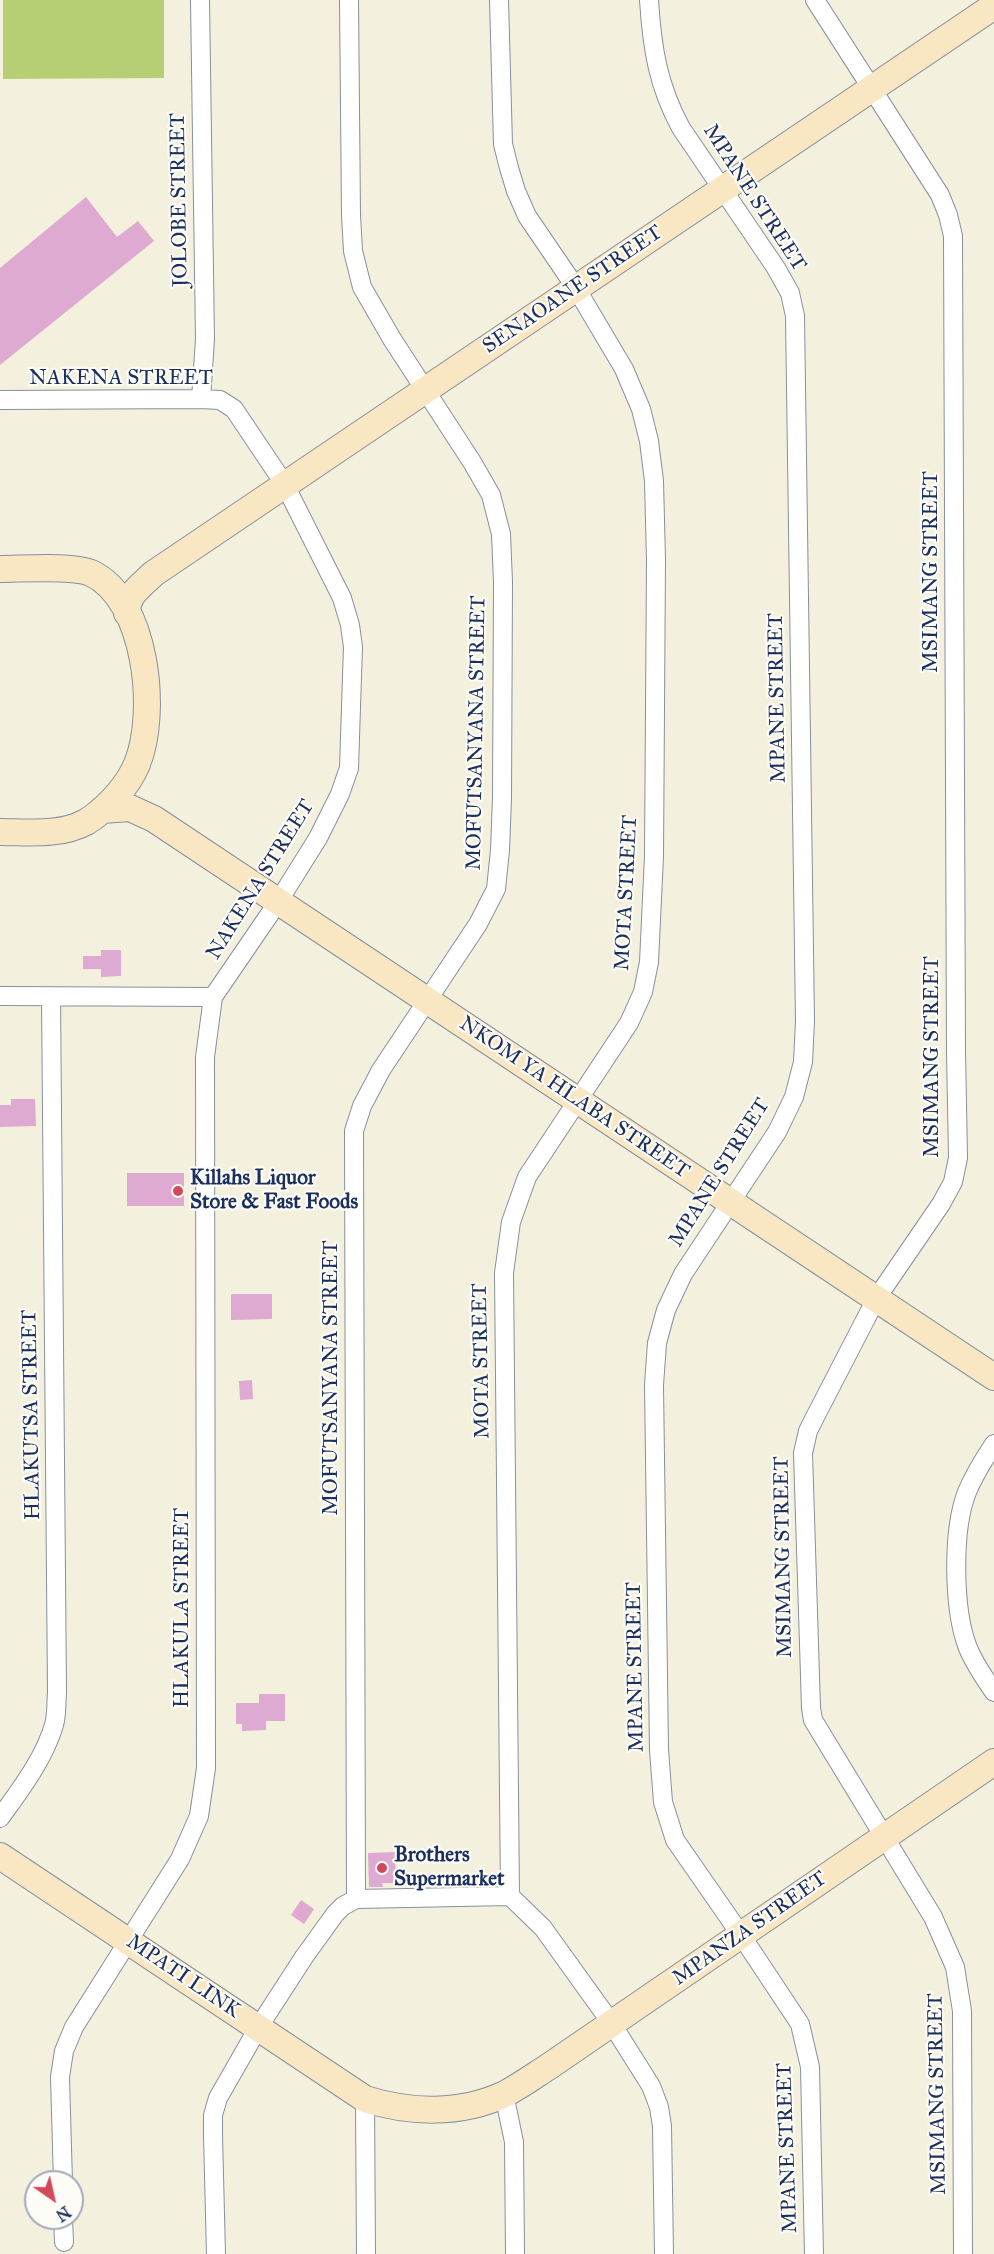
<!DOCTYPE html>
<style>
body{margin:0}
#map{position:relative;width:994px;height:2254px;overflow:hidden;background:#f3f0dd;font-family:"IM FELL Great Primer",serif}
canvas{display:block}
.north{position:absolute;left:24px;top:2170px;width:60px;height:60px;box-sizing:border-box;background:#fdfcf7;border:2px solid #a3aaba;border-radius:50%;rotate:146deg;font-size:16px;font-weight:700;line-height:24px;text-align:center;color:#1b2f5e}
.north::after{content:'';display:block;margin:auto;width:21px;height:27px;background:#d1495b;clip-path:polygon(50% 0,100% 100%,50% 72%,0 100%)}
</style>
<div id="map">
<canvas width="994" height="2254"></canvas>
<div class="north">N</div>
</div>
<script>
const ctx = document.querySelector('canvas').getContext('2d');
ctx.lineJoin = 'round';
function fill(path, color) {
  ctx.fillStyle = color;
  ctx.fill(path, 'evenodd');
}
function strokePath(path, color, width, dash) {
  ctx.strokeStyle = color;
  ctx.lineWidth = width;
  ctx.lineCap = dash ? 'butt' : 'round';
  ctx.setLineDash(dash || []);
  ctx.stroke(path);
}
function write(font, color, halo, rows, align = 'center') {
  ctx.font = font + ' "IM FELL Great Primer",serif';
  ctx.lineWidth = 4.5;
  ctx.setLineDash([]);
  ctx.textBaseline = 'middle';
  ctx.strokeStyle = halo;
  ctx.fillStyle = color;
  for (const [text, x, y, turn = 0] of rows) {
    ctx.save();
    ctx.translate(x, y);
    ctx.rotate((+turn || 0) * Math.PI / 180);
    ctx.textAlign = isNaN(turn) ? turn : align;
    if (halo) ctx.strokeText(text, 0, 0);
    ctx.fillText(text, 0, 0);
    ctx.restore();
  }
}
fill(new Path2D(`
 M3,0h161v78l-161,1z`), '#b7cf74');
fill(new Path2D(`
 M86,197l31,40 21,-16 16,20 -154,124v-97z
 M101,950h20v26l-20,1v-8h-18v-13h18z
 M11,1099h24l1,27 -36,1v-22h11z
 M127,1173h57v33h-57z
 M231,1294h41v25l-41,1z
 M252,1380l1,19 -13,1 -1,-19z
 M259,1694h26v27h-19v9l-24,1v-7h-6v-21h23z
 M395,1852l1,31h-14l1,4h-14l-1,-34z
 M301,1900l13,9 -10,15 -13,-9z`), '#deaad2');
const street = new Path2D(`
 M200,0l5,339 -4,60
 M349,0l2,215 2,36 9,36 30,52 80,123 19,33 10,39 2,48 -1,216 -2,52 -4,39 -18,35 -97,146 -19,36 -8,25 2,768
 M499,0l4,144 6,24 7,23 11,25 49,72 48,81 17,40 8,32 5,40 2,79 -2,296 -5,106 -6,30 -14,31 -102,154 -16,45 -7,51 6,623
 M649,0c3,48 9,86 32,128l95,140 14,25 5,23 10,705 -2,41 -9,35 -17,35 -94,142 -17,36 -9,33 -3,42 5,365 4,52 12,38 66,95 59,89 10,43 4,187
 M815,0l125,195 8,20 5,21 3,815 2,107 -5,24 -12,22 -65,95 -62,120 -6,12 -5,22 8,255 2,12 120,197 22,50 7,44 1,243
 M0,400l201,-1 19,1 14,9 51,76 57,113 8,27 3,22 -4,121 -9,26 -22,44 -40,64 -65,95 -8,60 1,711 -7,48 -19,43 -106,168 -10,24 -4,26 3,105
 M0,996l213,1
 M994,1444c-10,15 -20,31 -27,48 -15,38 -14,118 1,156 6,15 17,31 26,44
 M0,1818c20,-28 44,-59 54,-93 3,-10 2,-22 3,-32l-6,-697
 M504,2094l10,48 1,112
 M365,2099l1,155
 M63,2218l1,24
 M216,2254l-3,-119v-20l5,-17 40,-70 46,-71 31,-43 8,-8 13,-7 154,-3 33,32 69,96 39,62 8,21 3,19 2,128`);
const secondary = new Path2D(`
 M0,569c22,0 73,-4 91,4 56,26 67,140 46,191 -9,22 -31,46 -51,58 -25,14 -59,10 -86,10
 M127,613c0,-19 13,-26 26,-39l841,-568
 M102,810l28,-2 24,11 840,558
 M0,1856l365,243c45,14 95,16 140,-5 15,-8 29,-18 43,-27l446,-305`);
strokePath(street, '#87909e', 20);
strokePath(secondary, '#87909e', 28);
strokePath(street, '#fff', 18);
strokePath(secondary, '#f9e7c3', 26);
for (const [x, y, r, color] of [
 [178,1191,6,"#d1495b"],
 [382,1868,6,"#d1495b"]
]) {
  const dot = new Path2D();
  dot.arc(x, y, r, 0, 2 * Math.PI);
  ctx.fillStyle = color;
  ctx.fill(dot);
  strokePath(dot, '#fdfcf7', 2);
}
write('21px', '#1b2f5e', '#fdfcf7', [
 ["MPANE STREET",754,198,57],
 ["JOLOBE STREET",180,200,-91],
 ["SENAOANE STREET",573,290,-34],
 ["NAKENA STREET",121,379],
 ["MSIMANG STREET",932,572,-90],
 ["MPANE STREET",778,698,-91],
 ["MOFUTSANYANA STREET",477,733,-89],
 ["NAKENA STREET",261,880,-58],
 ["MOTA STREET",627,893,-87],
 ["MSIMANG STREET",933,1057,-90],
 ["NKOM YA HLABA STREET",574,1098,34],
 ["MPANE STREET",720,1173,-58],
 ["MOTA STREET",482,1361,-91],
 ["MOFUTSANYANA STREET",332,1378,-90],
 ["HLAKUTSA STREET",32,1415,-91],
 ["MSIMANG STREET",784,1557,-91],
 ["HLAKULA STREET",183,1608,-90],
 ["MPANE STREET",636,1667,-91],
 ["MPANZA STREET",750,1929,-35],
 ["MPATI LINK",183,1977,34],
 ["MSIMANG STREET",938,2094,-91],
 ["MPANE STREET",788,2148,-92]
]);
write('bold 21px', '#1b2f5e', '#fdfcf7', [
 ["Killahs Liquor",190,1179],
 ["Store & Fast Foods",190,1203],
 ["Brothers",394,1856],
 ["Supermarket",394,1880]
], 'left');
</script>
